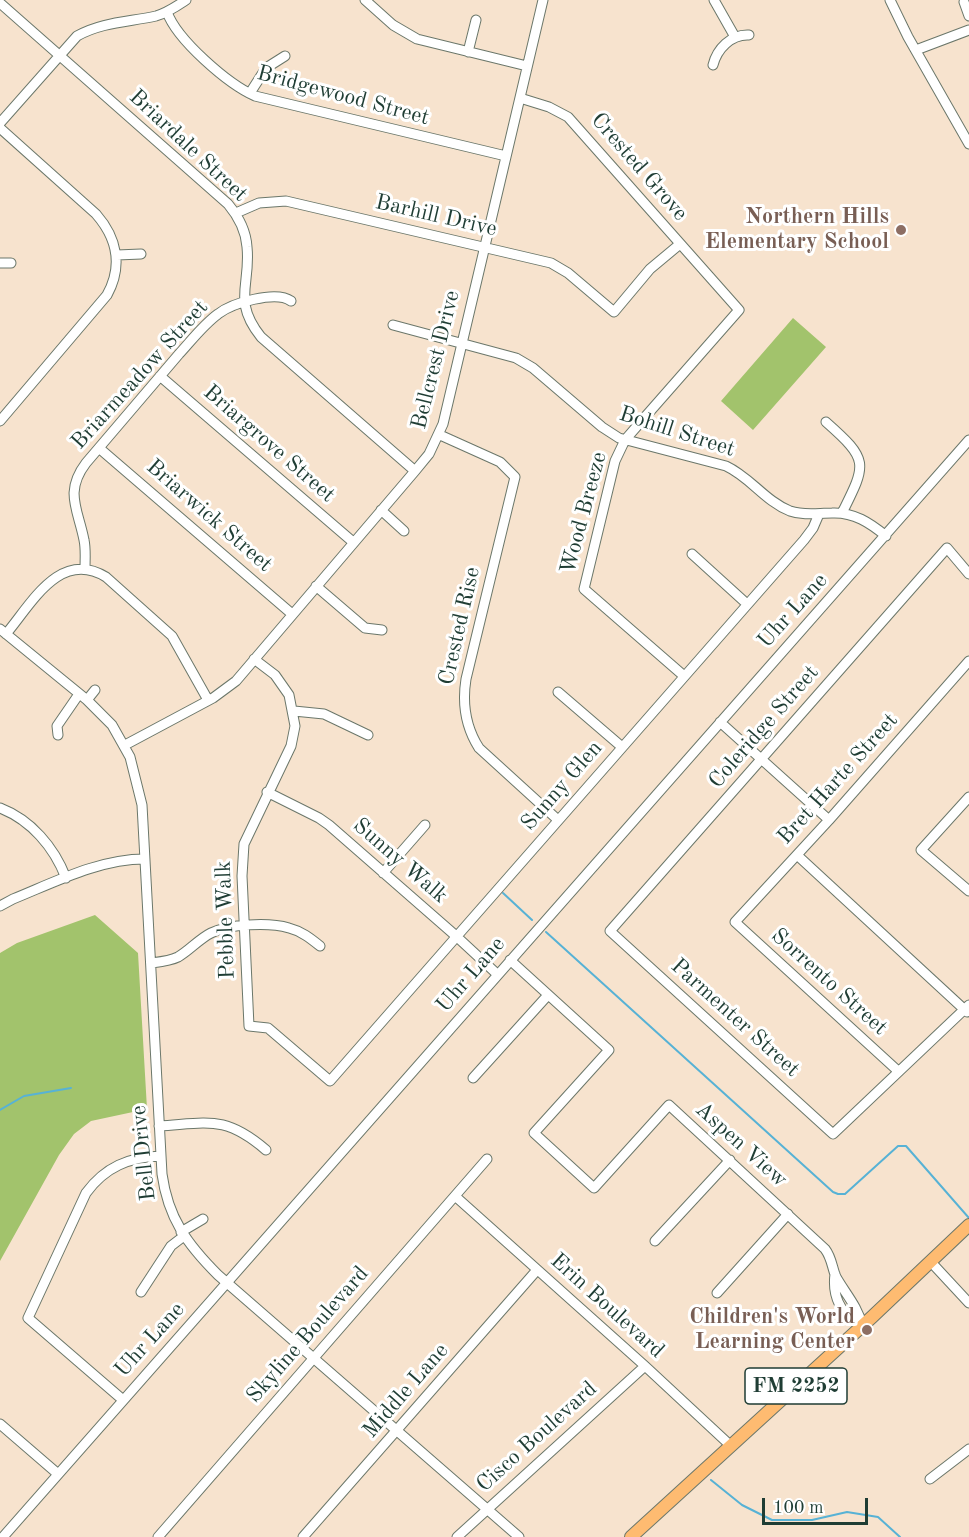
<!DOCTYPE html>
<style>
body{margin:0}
#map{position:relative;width:969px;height:1537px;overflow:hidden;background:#f7e3ce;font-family:"Old Standard TT",serif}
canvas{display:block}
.scale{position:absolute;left:762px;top:1498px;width:106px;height:27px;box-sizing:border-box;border:3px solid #1f3d34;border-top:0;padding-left:8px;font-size:18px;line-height:21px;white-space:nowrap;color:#1f3d34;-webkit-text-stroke:4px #fff;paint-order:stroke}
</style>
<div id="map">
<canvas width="969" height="1537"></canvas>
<div class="scale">100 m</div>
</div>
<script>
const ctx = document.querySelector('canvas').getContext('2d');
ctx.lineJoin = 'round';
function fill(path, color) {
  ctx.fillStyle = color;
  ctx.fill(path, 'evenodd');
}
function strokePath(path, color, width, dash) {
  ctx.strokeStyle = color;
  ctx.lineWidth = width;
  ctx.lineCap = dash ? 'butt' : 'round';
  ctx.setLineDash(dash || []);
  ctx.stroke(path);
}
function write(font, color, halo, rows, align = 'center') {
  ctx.font = font + ' "Old Standard TT",serif';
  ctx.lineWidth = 6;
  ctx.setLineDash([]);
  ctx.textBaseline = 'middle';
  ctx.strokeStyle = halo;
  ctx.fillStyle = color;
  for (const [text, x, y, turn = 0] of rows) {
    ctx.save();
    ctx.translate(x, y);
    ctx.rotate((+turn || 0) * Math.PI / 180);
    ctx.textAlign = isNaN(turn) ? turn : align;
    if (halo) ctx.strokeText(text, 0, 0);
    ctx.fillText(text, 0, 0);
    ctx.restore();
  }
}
fill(new Path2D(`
 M793,318l33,29 -73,83 -32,-29z
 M95,915l43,38 9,156 -56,12 -17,13 -15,21 -59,106v-308l17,-10z`), '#a2c36c');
strokePath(new Path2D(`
 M503,893l29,27
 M546,932l287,260 5,2h7l53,-48h8l63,72
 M0,1110l24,-14 47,-8
 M711,1480l31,25 30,15h40l35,-8 31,5 22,20`), '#57b2d5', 2);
const minor = new Path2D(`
 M365,0l28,25 24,14 110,27
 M714,0l21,37
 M890,0l18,37 61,107
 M964,2l5,14
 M0,3l228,201c10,12 18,26 19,43 4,38 -15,54 14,90l154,134
 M167,12c10,28 61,72 88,84l251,60
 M916,50l53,-20
 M468,52l8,-32
 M713,65c4,-16 18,-31 36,-30
 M250,93l16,-25 19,-12
 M520,98l29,9 19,10 171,193 -101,115 -13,15 -10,21 -31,128 100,87
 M0,123l77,-87c25,-14 52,-14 79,-20 11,-3 21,-10 30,-16
 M0,128l96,86c21,24 27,52 11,81l-107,126
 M236,213l23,-10 27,-2 265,62 17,10 46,39 36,-43 30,-25
 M117,255l24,-1
 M0,263h11
 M393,325l123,33 17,10 69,59 17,11 107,28c24,11 39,35 64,45 14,5 28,2 42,2 22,-1 38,10 54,23
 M160,376l193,166
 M826,422c43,38 41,41 16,91
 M440,435l60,27 15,15 -49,202c-4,25 -1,47 13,69l79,72
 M99,448l193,166
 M381,510l23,21
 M692,554l55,50
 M85,569c0,-10 1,-20 -1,-29 -6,-31 -20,-48 2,-77 31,-36 62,-73 93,-109 12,-13 24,-29 39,-40 14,-11 58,-24 73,-13
 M969,574l-22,-26 -337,383 223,203 136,-129
 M316,586l49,42 17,2
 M0,629l87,71 25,25 18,32 12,48 20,369c6,44 25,70 56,101l301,262
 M6,634c26,-31 54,-85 100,-57l66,59 36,64
 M254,659l21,16 14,20 6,31 -4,20 -47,98 -2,32 7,150 19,2 62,53 474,-541 9,-12 6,-14
 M558,692l64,55
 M87,700l8,-10
 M294,711l30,3 44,21
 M720,722l109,98
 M58,735l-1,-9 22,-32
 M125,745l88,-47 23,-17 179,-210 14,-17 14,-30 100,-424
 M267,792l52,26 10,7 127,111 41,38
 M969,797l-48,53 48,41
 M0,808c31,12 54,39 66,70
 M797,855l170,157
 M383,873l42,-48
 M0,906l13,-7c42,-17 86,-40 132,-40
 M510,960l99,90 -75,83 60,55 75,-83 156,144c7,9 7,19 11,28 9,16 22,30 26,48
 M151,963c8,-1 19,-2 27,-6 12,-7 21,-18 33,-24 18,-9 58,-11 78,-5 12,3 21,10 31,18
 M898,1071l-163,-149 94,-102 140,-159
 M473,1078l75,-83
 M159,1126c50,-3 66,-11 107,24
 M455,1196l190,170 86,80
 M181,1232l22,-13
 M655,1241l75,-81
 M930,1261l39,42
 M835,1274c-3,23 6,41 27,51
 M141,1292l30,-46 13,-10
 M717,1293l71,-79
 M123,1400l-95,-82 58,-125c19,-26 43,-36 75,-37
 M0,1424l58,50
 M930,1479l39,-30
 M3,1537l966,-1097
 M158,1537l329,-378
 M303,1537l234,-267
 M457,1537l188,-171`);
const major = new Path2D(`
 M631,1537l241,-220 97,-92`);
strokePath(minor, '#6b776a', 11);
strokePath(major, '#6b776a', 14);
strokePath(minor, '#fff', 9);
strokePath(major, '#febb71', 12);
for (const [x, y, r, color] of [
 [901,230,6,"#8d6e63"],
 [867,1330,6,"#8d6e63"]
]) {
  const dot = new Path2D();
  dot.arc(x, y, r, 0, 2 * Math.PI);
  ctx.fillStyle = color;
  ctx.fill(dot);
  strokePath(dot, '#fff', 2);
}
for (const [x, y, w] of [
 [796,1386,102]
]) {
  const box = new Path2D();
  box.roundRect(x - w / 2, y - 18, w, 36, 4.5);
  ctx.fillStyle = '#fff';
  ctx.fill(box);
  strokePath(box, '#1f3d34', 1.5);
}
write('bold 21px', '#1f3d34', null, [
 ["FM 2252",796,1386]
]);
write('22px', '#1f3d34', '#fff', [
 ["Bridgewood Street",343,96,15],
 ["Briardale Street",188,146,43],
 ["Crested Grove",639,167,49],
 ["Barhill Drive",436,216,13],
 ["Bellcrest Drive",436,360,-76],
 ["Briarmeadow Street",140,375,-48],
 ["Bohill Street",677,432,18],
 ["Briargrove Street",269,444,41],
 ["Wood Breeze",584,513,-75],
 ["Briarwick Street",209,516,41],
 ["Uhr Lane",793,611,-48],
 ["Crested Rise",460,626,-77],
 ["Coleridge Street",764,727,-49],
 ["Bret Harte Street",838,779,-48],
 ["Sunny Glen",562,786,-49],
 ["Sunny Walk",400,861,41],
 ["Pebble Walk",226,920,-92],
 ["Uhr Lane",471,975,-49],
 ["Sorrento Street",829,982,42],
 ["Parmenter Street",735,1018,42],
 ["Aspen View",741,1145,42],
 ["Bell Drive",144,1153,-96],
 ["Erin Boulevard",607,1306,42],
 ["Skyline Boulevard",308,1335,-49],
 ["Uhr Lane",150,1340,-48],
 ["Middle Lane",406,1391,-49],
 ["Cisco Boulevard",537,1437,-42]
]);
write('bold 22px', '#785e54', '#fff', [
 ["Northern Hills",889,217],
 ["Elementary School",889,242],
 ["Children's World",855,1317],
 ["Learning Center",855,1342]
], 'right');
</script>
